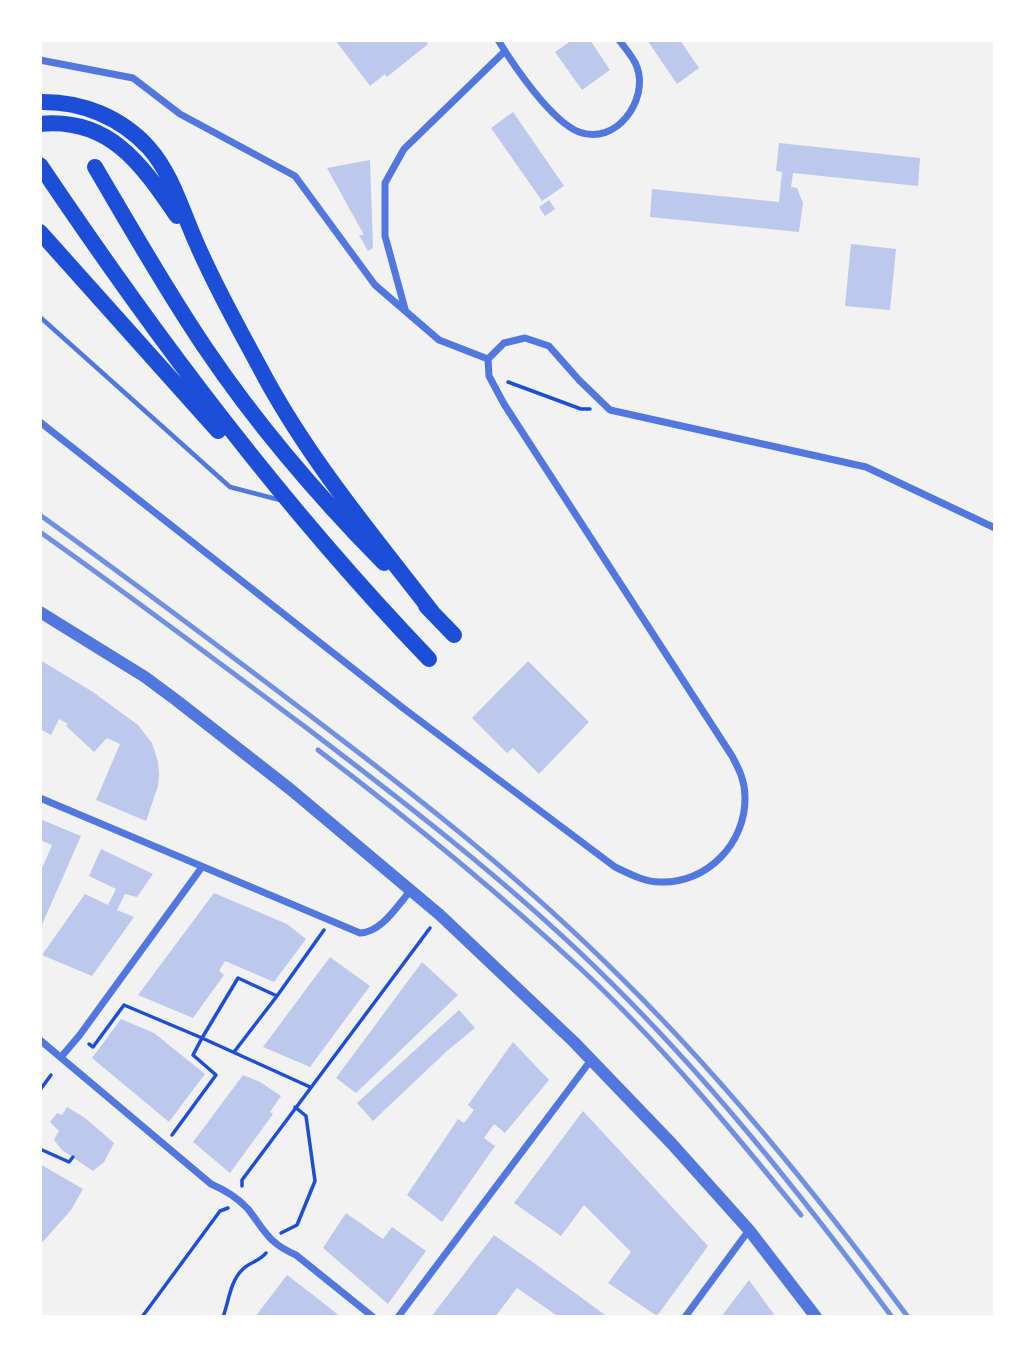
<!DOCTYPE html>
<style>
body{margin:0}
#map{position:relative;width:1035px;height:1357px;overflow:hidden;background:#f2f2f2;font-family:Ubuntu,sans-serif}
canvas{display:block}
.frame{position:absolute;inset:0;border:42px solid #fff;pointer-events:none}
</style>
<div id="map">
<canvas width="1035" height="1357"></canvas>
<div class="frame"></div>
</div>
<script>
const ctx = document.querySelector('canvas').getContext('2d');
ctx.lineJoin = 'round';
function fill(path, color) {
  ctx.fillStyle = color;
  ctx.fill(path, 'evenodd');
}
function strokePath(path, color, width, dash) {
  ctx.strokeStyle = color;
  ctx.lineWidth = width;
  ctx.lineCap = dash ? 'butt' : 'round';
  ctx.setLineDash(dash || []);
  ctx.stroke(path);
}
fill(new Path2D(`
 M335,40h90l3,4 -41,33 -2,-3 -15,12z
 M572,40h18l20,30 -28,20 -27,-38z
 M647,40h33l19,28 -22,16z
 M513,112l51,74 -22,15 -51,-73z
 M779,143l141,15 -2,28 -125,-13 -2,14 6,1 6,15 -4,29 -149,-15 2,-28 127,13 3,-30 -6,-1z
 M370,160l3,88 -5,3 -9,-16h5l-37,-67z
 M549,200l6,9 -10,7 -6,-9z
 M851,244l45,5 -6,61 -45,-4z
 M40,660l53,32 45,33 14,18 6,19 1,12 -1,12 -12,35 -50,-21 24,-56 -13,-6 -13,14 -28,-26 2,-2 -9,-5 -8,16 -11,-6z
 M528,661l61,61 -50,52 -26,-26 -6,5 -35,-35z
 M40,819l41,17 -41,93v-56l12,-28 -12,-5z
 M101,849l52,25 -16,23 -12,-3 -8,16 17,7 -42,59 -50,-21 43,-61 23,11 8,-16 -27,-13z
 M214,893l73,31 19,15 -32,43 -49,-21 -6,10 5,4 -31,43 -55,-23z
 M330,957l40,29 -60,81 -47,-20z
 M422,962l36,33 -102,98 -20,-15z
 M459,1010l16,18 -28,23 -74,70 -16,-18z
 M121,1019l33,14 51,41 -36,48 -77,-64z
 M513,1042l36,38 -44,53 -11,-9 -10,14 11,8 -53,76 -35,-27 51,-76 6,4 10,-13 -6,-5z
 M243,1075l17,7 21,14 -11,16 3,2 -43,59 -37,-31z
 M67,1107l18,11 29,25 -10,19 -11,9 -31,-21 -8,-10 5,-9 -9,-9 7,-9 5,2z
 M583,1111l125,135 -51,70 -49,-33 23,-31 -47,-47 -23,31 -47,-33z
 M40,1164l43,25 -12,21 -31,35z
 M346,1213l37,26 9,-12 34,24 -38,53 -65,-56z
 M494,1235l40,28 74,54h-49l-42,-29 -22,29h-64z
 M287,1275l30,23 24,19h-86z
 M749,1280l27,37h-55z`), '#bdc9ec');
strokePath(new Path2D(`
 M508,382l73,27h9
 M89,1044l4,3 31,-42 78,33 36,-60 39,18 47,-66
 M234,1052l43,-56
 M40,1090l11,-15
 M172,1135l44,-60 -23,-20 9,-17 108,49
 M40,1149l29,13 4,-5
 M242,1186v-6l188,-252
 M281,1233l16,-8 18,-44 -9,-65 -11,-9
 M142,1317l78,-106 8,-3
 M223,1317c6,-16 7,-36 20,-48 7,-7 17,-8 23,-16`), '#1d4ed8', 3.5);
strokePath(new Path2D(`
 M40,317l190,170 50,13`), '#5277de', 4.5);
strokePath(new Path2D(`
 M498,40c16,26 53,81 81,92 37,14 70,-32 58,-65 -3,-9 -12,-19 -18,-27
 M40,60l93,18 47,36 115,62 80,109 64,55 49,19
 M405,309l-20,-73v-53l19,-34 101,-98
 M488,359l16,-16 21,-5 24,8 30,34 31,30 256,57 129,61
 M40,422l363,286 212,159c15,7 29,15 45,15 47,2 86,-39 85,-85 0,-16 -6,-28 -13,-41l-228,-352 -15,-28 -1,-17
 M40,798l320,135c22,-1 37,-27 51,-43
 M40,1040l171,144c14,6 27,14 37,25 17,22 20,34 48,46l77,62
 M61,1057l18,-21 123,-169
 M398,1317l193,-257
 M685,1317l64,-87`), '#5277de', 7);
strokePath(new Path2D(`
 M40,612l105,65 31,23 114,89 150,126 134,127 98,102 77,86 67,87`), '#5277de', 12);
strokePath(new Path2D(`
 M40,102c41,-1 81,15 109,46 23,26 33,63 47,94 20,47 46,92 70,137 46,84 108,158 166,233
 M40,124c70,-7 102,41 137,92
 M40,165c117,174 243,342 389,494
 M95,167c36,61 71,123 111,182 52,77 113,148 178,214
 M40,232l178,199
 M426,606l28,29`), '#1d4ed8', 16);
strokePath(new Path2D(`
 M40,515c89,64 177,130 264,196 103,78 205,157 298,248 113,109 212,232 306,358
 M40,532c89,63 177,129 264,194 100,76 199,152 289,239 111,107 207,228 299,352
 M318,750c92,70 180,142 264,220 80,75 150,160 219,245`), '#7290e2', 5);
</script>
